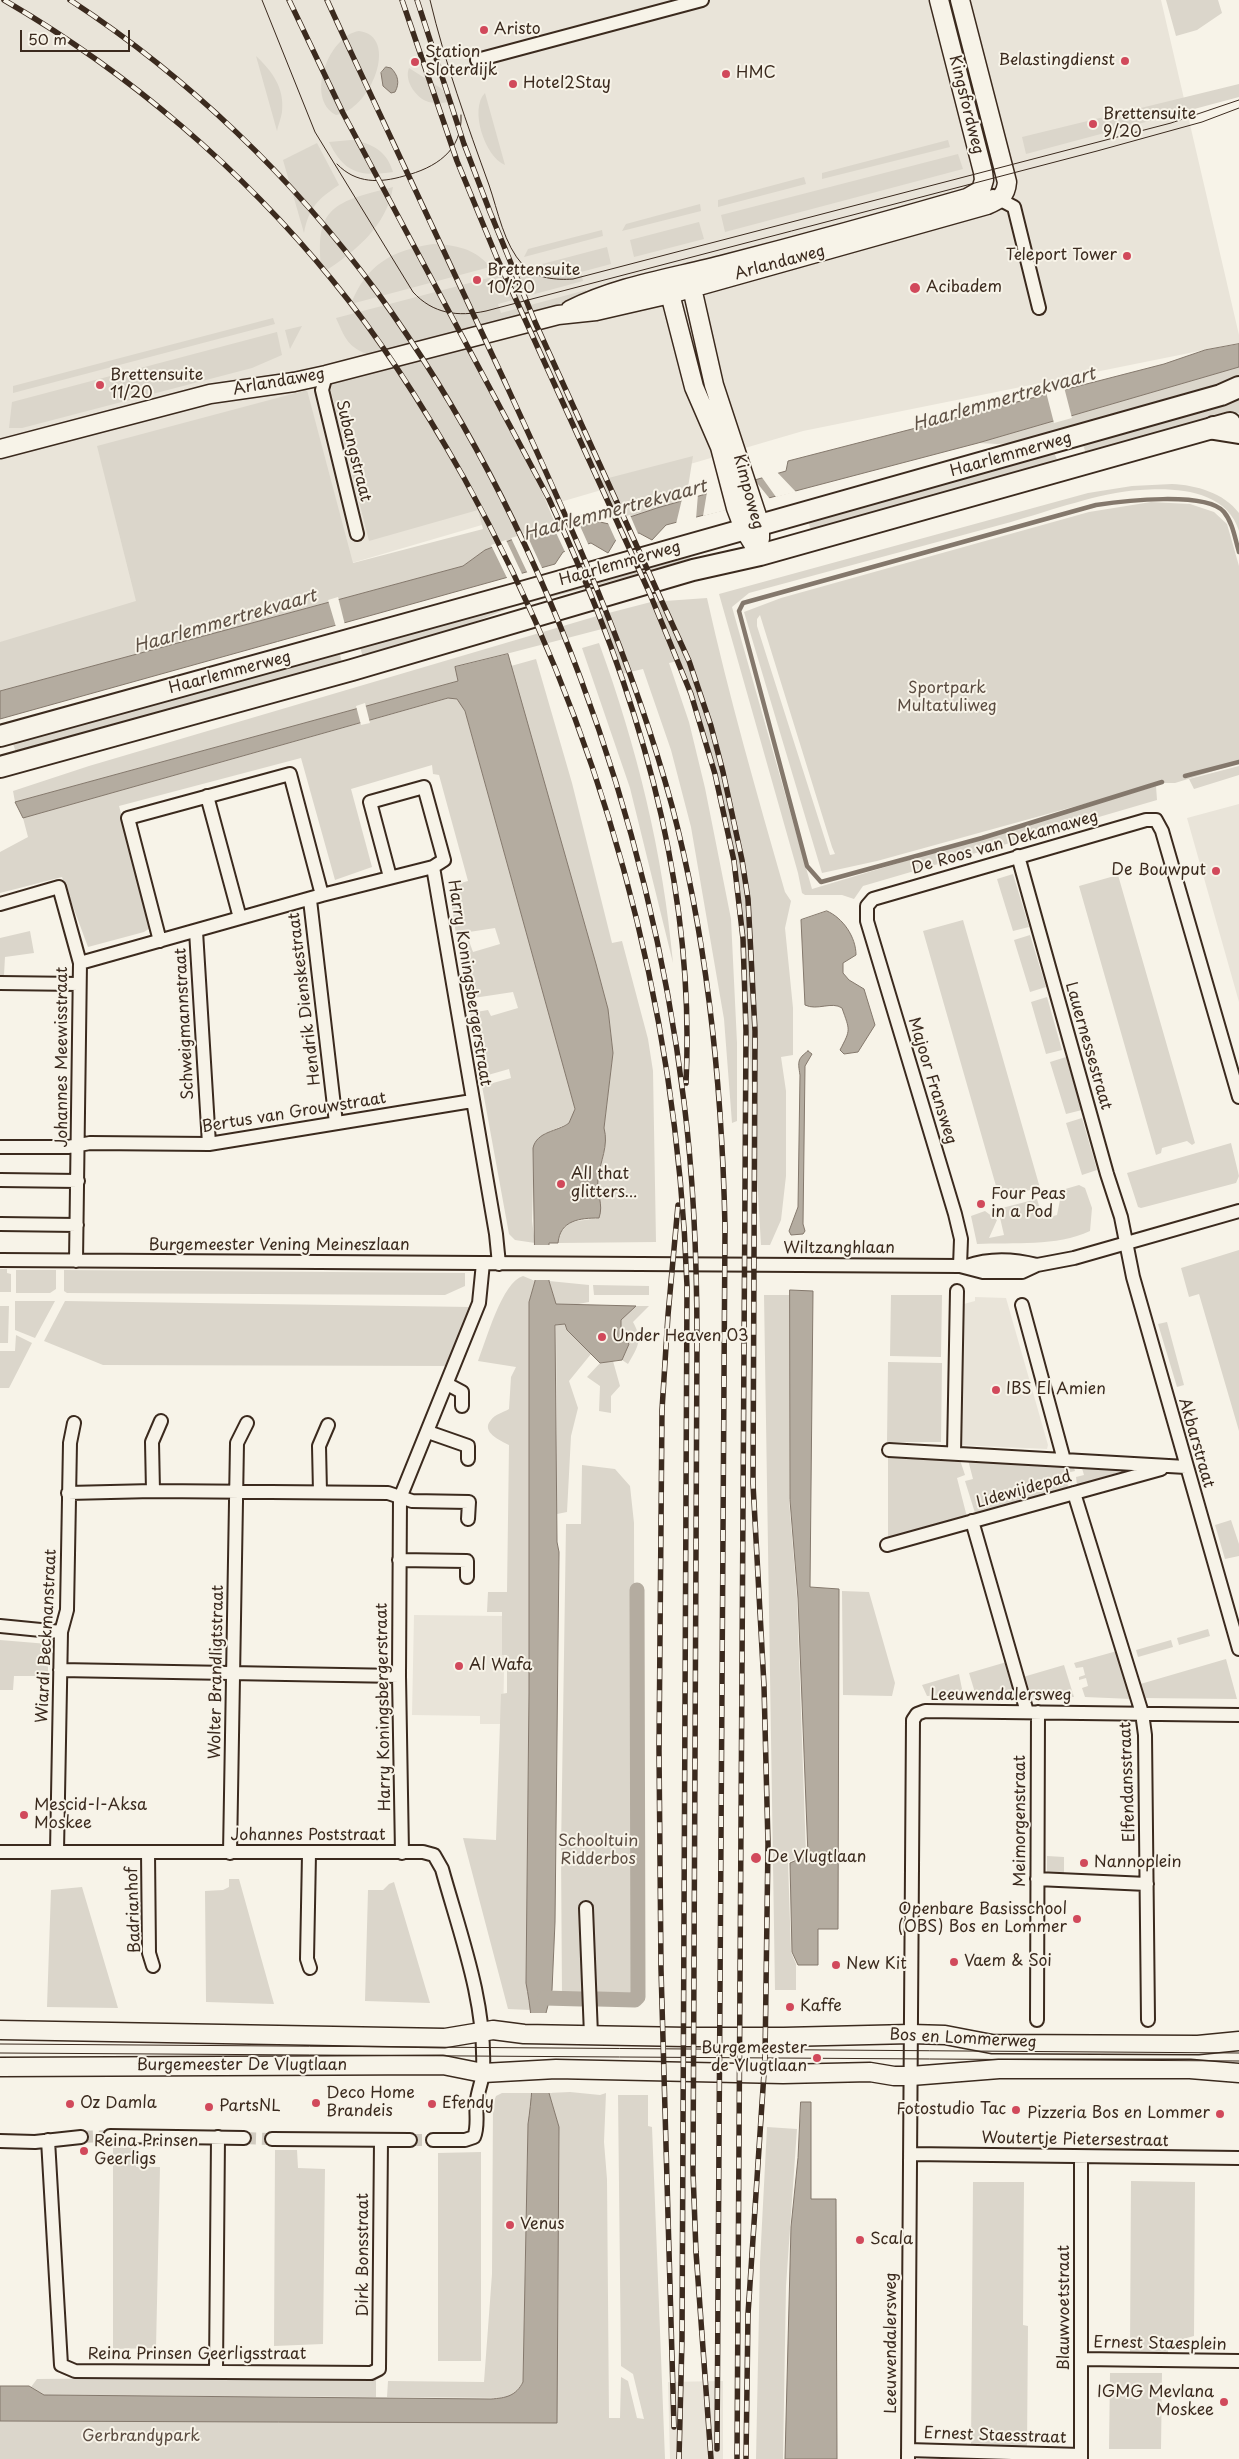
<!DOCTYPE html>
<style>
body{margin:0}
#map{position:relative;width:1239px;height:2459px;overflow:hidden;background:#f7f3e8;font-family:"Playpen Sans",sans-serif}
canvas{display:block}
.scale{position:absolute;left:20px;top:30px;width:110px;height:22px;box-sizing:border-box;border:2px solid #3b2a1e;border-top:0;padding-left:6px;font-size:15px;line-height:18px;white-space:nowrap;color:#3b2a1e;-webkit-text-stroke:4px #f7f3e8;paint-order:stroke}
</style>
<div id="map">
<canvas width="1239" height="2459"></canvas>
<div class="scale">50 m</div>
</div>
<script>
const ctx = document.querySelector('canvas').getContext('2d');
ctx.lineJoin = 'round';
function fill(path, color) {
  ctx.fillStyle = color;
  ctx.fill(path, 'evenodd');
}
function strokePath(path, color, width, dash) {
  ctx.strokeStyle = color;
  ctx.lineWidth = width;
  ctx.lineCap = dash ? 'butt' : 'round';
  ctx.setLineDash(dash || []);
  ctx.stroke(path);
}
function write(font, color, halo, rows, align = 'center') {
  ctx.font = font + ' "Playpen Sans",sans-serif';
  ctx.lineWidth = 4;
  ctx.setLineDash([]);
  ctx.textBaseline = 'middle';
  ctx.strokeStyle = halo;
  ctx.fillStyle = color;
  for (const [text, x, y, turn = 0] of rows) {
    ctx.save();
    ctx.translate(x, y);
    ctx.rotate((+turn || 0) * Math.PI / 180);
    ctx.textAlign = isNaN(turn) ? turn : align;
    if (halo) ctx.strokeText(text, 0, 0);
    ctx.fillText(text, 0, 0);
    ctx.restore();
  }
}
fill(new Path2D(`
 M0,0h1161l78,335v8l-436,88 -803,235z
 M1239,804v198l-52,-184z
 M975,1297l31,1 42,147 -1,4 -88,-4 1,-140 15,-4z
 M414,1615l91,1 -2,108h-23v-8l-68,-1z
 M723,2381v78h-53l-2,-77z`), '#e9e4d9');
fill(new Path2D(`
 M1166,0h52l4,13 -25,17 -21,6z
 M359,31c41,5 12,79 -23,84 -32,-17 -6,-80 23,-84z
 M256,56c16,15 29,32 26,56 -1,7 -4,13 -5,19z
 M409,68l33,21 7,13c-7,1 -16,2 -23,-1 -11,-5 -22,-21 -17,-33z
 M1239,84v13l-213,57 -4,-17z
 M485,93l20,72c-20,-8 -36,-56 -20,-72z
 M351,140c21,3 36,11 42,32 -33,5 -49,1 -64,-30z
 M948,140l2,7 -128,32v-6z
 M317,143l22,42c-21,14 -30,22 -35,48l-21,-73z
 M958,154l5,15 -238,63 -4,-17z
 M804,177l2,7 -88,23v-7z
 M393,187c-6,39 -39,66 -71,86 -9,-67 13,-71 71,-86z
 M700,204l1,7 -79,20 4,-7z
 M699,222l5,17 -70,18 -4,-17z
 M602,230l1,6 -79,21 4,-8z
 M433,244c22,1 42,4 57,23l-139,37c15,-39 41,-54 82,-60z
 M607,247l4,17 -30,8 2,9 -85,23 3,9 85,-23 2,5 -49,16 -169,44c-22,-7 -25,-17 -34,-37z
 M273,318l2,6 -262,69v-7z
 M302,326l-12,23 -5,-19z
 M277,332l5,23 -30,13 -230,60h-13l3,-26z
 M466,348l75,142 14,33 -70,27 -22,16 -463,125v-49l136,-41 -39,-155 210,-56 46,173 130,-34 -5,-19 -109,31 -38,-150 1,-7z
 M1239,367v16l-208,59 -34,2 -19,-1z
 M1239,397v16l-152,43 -4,-11z
 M1054,452l5,13 -247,68 -4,-12z
 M693,456l-7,44 -71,22 -18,-41z
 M1172,484c24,1 52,9 67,29v18c-12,-41 -64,-44 -99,-41 -38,2 -91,21 -129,32 -87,24 -175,47 -262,71l-17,14 80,282 344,-103 1,14 -294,86 -9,13 -12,-4h-37l-3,-2 -4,-20 -79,-279 369,-101 44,-7z
 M1151,502l39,2 24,8 13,12 12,42v197l-64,20h-15l-283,78 -55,12 -78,-261 37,-14 308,-86zM760,615l72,232 3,7 -5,1 -73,-229v-7z
 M688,552l3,8 -181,48 -69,27 -78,22 -4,-13z
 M707,598c22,99 50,196 78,294l6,9 -6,27 8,80v47l-12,2 5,34v85l-5,44 -11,25h-9l-18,-309 -7,-77 -18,-74 -40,-124 -9,2 20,59 16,66 26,131 6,124v78l-5,2 -8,-104 -33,-192 -20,-77 -28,-81 -22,5 -19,-45 -146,38 2,14 -443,121 -2,-11 76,-25 508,-150 54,-14z
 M599,643c38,104 64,210 74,320l-43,-175 -48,-140z
 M339,650l3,13 -325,92 -5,-14z
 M536,659l36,124 40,160 10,-2 26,98 5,32 3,171 -98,1 1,-9 11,-12 29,-4c3,-16 -3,-25 -1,-39 2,-18 11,-33 6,-51l9,-75 -5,-44 -12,-45 -85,-298z
 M453,697l8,5 4,9 109,394v9l-5,9 -25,11 -10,11 -2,76 3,22 -20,-3 -6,-6 -27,-148 29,-8 -2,-9 -28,8 -11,-64 18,-3 3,6 27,-8 -5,-16 -46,7 -9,-56 11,-2 4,11 27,-8 -5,-16 -39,6 -7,-45 5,-4 14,-4 -29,-106 -6,-1 -1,-9 -81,24 21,78 -37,13 -34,-122 -182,48 32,118 -1,4 -6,4 -56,15 -26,-70 -62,16v-41l28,-15 -5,-19z
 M1239,766v9l-45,14 -5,-10z
 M1013,874l16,53 -16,4 -16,-52z
 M1118,875l77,268 -3,2 -5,-4 -25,7 -1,5 -5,2 -77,-269z
 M963,920l77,268 -34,7 -6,5 -77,-269z
 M30,931l4,22 -29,4 -1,18h-4v-37z
 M1030,935l16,52 -16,5 -16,-52z
 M1047,997l15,53 -16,4 -15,-52z
 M1066,1057l16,53 -16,4 -16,-52z
 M1082,1118l15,52 -15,5 -16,-52z
 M1231,1143l8,33 -3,7 -95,25 -3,-1 -11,-34z
 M1079,1185l6,3 7,20 -2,23c-34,16 -76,11 -113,13l-6,-28 14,-5 12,9 -8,18 15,-3 -6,-26 39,-10 6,20 14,-4 5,-25z
 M1239,1250v181l-40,-137 -10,3 -8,-29z
 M0,1269h7v4l4,1v18h-11z
 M16,1270h40v19l-6,4h-34z
 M64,1270l401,3v13l-20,9 -378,-2 -3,-2z
 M523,1276l12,5 -6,21v391l-3,290 5,27 -23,-1 -45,-171 33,2 5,-146 6,-1v-38h-5v-43h-15l1,-20h19l2,-147c-8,-4 -29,-13 -18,-25 3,-5 13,-8 18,-11l2,-32 5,-10 -38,-6c8,-20 24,-79 45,-85z
 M549,1281l40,4v17l-21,4 -12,-2z
 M593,1285l56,1v9h-55z
 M764,1295h26l-1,205 8,98 9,257 -18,7 3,90 5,12v26h-21z
 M891,1295h51l-1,62 -51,-1z
 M15,1301h40l-20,37 -20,-8z
 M65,1301l405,6 -20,59 -347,-1 -59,-24z
 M0,1306h9l-1,37h-8z
 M636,1306h13l-16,16c10,18 5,25 -5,42l-6,-4 7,-16 -8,-9v-16z
 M1167,1322l17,63 -7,2 -19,-63z
 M565,1324l2,6 24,24 -22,27 9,27 -7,28 -4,76 -10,2 -1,-189z
 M16,1335l16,8 -23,45h-9v-37h15z
 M613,1361l7,25 -9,10v17l-12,-2 1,-25 -13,-9 13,-14z
 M888,1362l54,1 -1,79h-54z
 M888,1457l72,3 5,15 -8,3 10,39 -79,21z
 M968,1460l105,4 2,7 -9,2 2,14 -93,26 -10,-32 8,-2z
 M582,1465l33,4 15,17 4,37 1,474 -73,-1 -1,-145 5,-327h15z
 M1081,1465l46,5 -50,15 -1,-8 8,-2z
 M1231,1520l8,24v12l-14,3 -10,-34z
 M842,1591l27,1 26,91 -3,13 -49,-1z
 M1208,1629l2,7 -31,9 -2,-7z
 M0,1640l48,4v32h-34l-1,14h-13z
 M1171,1640l2,7 -35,10 -2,-7z
 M1117,1651l15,48 -47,-2 -3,-9 6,-2 -2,-8 -7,2v-3l6,-2 -2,-8 -7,1 -2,-5z
 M1226,1659l11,40 -95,-1 -5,-13z
 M1010,1661l8,36 -42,-1 -7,-23z
 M1064,1665l10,32 -46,1 -5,-21z
 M959,1674l4,20 -36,2 -5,-11z
 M1047,1856l17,1v19h-17z
 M229,1879h10l35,125 -68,-2 -1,-111 18,-1 6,-3z
 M394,1882l36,121 -65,-2 3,-111h15l6,-6z
 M82,1887l36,121 -71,-1 4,-117z
 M570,2092l30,3 6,-2 -2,49 3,37 2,239h11l1,-41 7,4 9,37 7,1 -11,-45 -12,-8 -3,-271h30v31l4,1 13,332h-665v-44l556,3 3,-291 -10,-34z
 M502,2093h31l-5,31 -5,258 -8,12 -10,4 -118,-1 1,-16 96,1 8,-108 1,-170 3,-8z
 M767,2127l30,2 -11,157 -3,173h-27l4,-197z
 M135,2147l1,20h24l-4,181 -43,1v-201z
 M275,2150h22l1,18 27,1 -2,175 -49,2z
 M481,2152v209h-43v-208z
 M1131,2181l64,1 -1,154 -26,7v11l-38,-2z
 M973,2182h51l-1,143 5,1 -1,122h-56z
 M1110,2373h52l-1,76h-52z
 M376,2376v21l-332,-2 -13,-8 6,-8z`), '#dbd6cb');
const water = new Path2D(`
 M386,67l5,1c7,7 9,15 4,24l-4,1 -8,-7 -2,-13z
 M1239,344v23l-261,76 -312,82 -14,15 -13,-7 -22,5 -9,15 -17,-10 -28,9 -8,12 -555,155v-28l463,-125 22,-16 70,-27 27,-5 27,6 48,-16 129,-37 2,-10 376,-97 41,-14z
 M508,654l88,310 12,45 5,44 -9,75c5,18 -4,33 -6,51 -2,14 6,25 1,39 -19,0 -39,2 -41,25h-9v38l7,23 80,2 -15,14v15l8,9 -7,16 -22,3 -33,-33 -2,-6 -10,1 2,217 2,10 -4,370 -3,68 -6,23 3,80 10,34 -2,296 -557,-2v-35h29l15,9 447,4c15,-1 25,-3 32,-17l5,-258c7,-47 7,-95 -2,-141l3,-290v-391l6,-21 -2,-133c4,-17 24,-16 36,-25l6,-14 -110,-398 -8,-12 -9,-1 -425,120 -8,-16 443,-121 -3,-14z
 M827,911c16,7 29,26 29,44l-13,8v10l6,7 15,9 11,36 -17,27 -14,2 -4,-4c11,-21 10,-19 2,-42 -10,-7 -25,3 -37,-3l-4,-85z
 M808,1051l4,3 -7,12 -2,158 2,7 -2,3 -12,1 -2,-4 9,-24 2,-132c-2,-13 -3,-16 8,-24z
 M790,1290l23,1 -3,296 29,2 -1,340h-20v36h-20l-6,-13 -2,-89 18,-8 -10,-257 -8,-98z
 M801,2102h10v97h25l1,260h-52l6,-232 7,-69z`);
fill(water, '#b4aca0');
strokePath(water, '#84786c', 1);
fill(new Path2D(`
 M1064,387l8,31 -18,5 -8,-31z
 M776,471l20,21 -20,5 -15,-21z
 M753,478l17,21 -67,17 4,-24z
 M698,494l-2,25 -20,5 6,-25z
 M630,515l9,21 -20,4 -2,3 -10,-22z
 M576,517l13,29 -23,8 -15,-32z
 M526,533l17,37 -15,4 -17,-36z
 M506,540l17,36 -15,4 -17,-35z
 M338,597l7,28 -9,2 -8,-27z
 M365,703l5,20 -9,2 -5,-19z
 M532,1245h25h-5v35h-20z
 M529,2013h19l4,80h-22z`), '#f7f3e8');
strokePath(new Path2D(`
 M1185,776l54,-14
 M1162,782l-180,56 -161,44 -14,-16 -68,-255 4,-8 353,-98c26,-4 110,-14 128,7 9,11 11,27 15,40`), '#84786c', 4.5);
strokePath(new Path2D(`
 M545,1998l36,1
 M598,1999l37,1 3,-3 -1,-407`), '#b4aca0', 15);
strokePath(new Path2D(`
 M81,2137l29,-1
 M244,2138l28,1
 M410,2140h23`), '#d1cbc0', 12, [12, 6]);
const street = new Path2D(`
 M477,60l225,-60
 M993,196l21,11 25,101
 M326,375l-4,15 35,144
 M207,796l33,122
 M1018,856l89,318 14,43 12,60 106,372
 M433,867l63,367 3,30
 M310,900l26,223
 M0,904l59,-17 21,76 -4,298
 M196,931l13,213
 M160,941l-32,-123 162,-44 32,121
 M80,963l242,-68 111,-28 11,-7 -20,-73 -54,15 20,75
 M0,983l79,1
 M0,1147h68l22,-4 119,1 263,-43
 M0,1180l78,1
 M0,1224l77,1
 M0,1260l960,6 23,6h39l15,-7 37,-7 165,-47
 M960,1266l1,-27 -6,-25 -88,-293v-15l6,-7 273,-79h10l6,11 77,266
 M967,1266c22,-8 47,-7 70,-1
 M1022,1305l42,155
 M447,1384l15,8v14
 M428,1432l40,14v13
 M889,1450l297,17
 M954,1453l3,-162
 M153,1491l-1,-49 9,-21
 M320,1492l-1,-46 9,-21
 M68,1493l85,-2 235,2 24,8 57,1 -1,17
 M1074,1493l68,220 3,22 3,285
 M972,1521l55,191
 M887,1545l274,-76
 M399,1560l68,1v16
 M0,1626l61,6
 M60,1670l339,6
 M57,1851l4,-219 6,-22 3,-167 4,-20
 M0,1852h423l11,3 8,14c18,65 44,133 41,201 0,10 -5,20 -6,30 -2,12 2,26 -3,37l-9,3h-32
 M148,1852l1,101 4,13
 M230,1853l7,-410 10,-20
 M402,1853l-3,-177 1,-178 79,-195 4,-40
 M309,1854l-2,105 3,9
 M1037,1879l110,5
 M586,1908l5,127
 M1037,2020l1,-308
 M110,2136l134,2
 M272,2139l138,1
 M48,2140l13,225 14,6 296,2 8,-4 2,-229
 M0,2141l35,1 46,-5
 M910,2154l329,4
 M1081,2359l158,2
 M216,2371l2,-234
 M908,2450l173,5
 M908,2459l5,-739 4,-6 8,-3 314,4
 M1081,2459v-301`);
const secondary = new Path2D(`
 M682,280l10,8 22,97 46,140v14
 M674,283l-4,11 24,93 26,60 16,61 8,21 16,26
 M570,310c50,-25 103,-32 156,-46 81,-21 161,-43 241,-66l14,-8 3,-10 -1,-8 -44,-172
 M0,449l210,-55 84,-12 32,-7 232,-60 38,-4 74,-17 317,-89c12,-5 19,-9 20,-23l-47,-182
 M0,2030l445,8 48,-8 31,4 163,3h97l127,-3 34,1 47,9 206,1 41,-4
 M0,2067l443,-2 40,8 73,-4 227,5 87,-2 24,4h17l88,-7h191l49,4`);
const primary = new Path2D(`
 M0,736l515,-142 706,-199 18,-8
 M0,767l352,-97 341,-100 67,-15 470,-132`);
const highway = new Path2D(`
 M1214,428l25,4`);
strokePath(street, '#3b2a1e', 16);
strokePath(secondary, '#3b2a1e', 21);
strokePath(primary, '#3b2a1e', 24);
strokePath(highway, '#3b2a1e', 26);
strokePath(street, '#f7f3e8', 12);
strokePath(secondary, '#f7f3e8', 18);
strokePath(primary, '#f7f3e8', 20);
strokePath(highway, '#f7f3e8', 22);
strokePath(new Path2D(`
 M262,0l53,132 98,160c20,22 45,25 73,19l611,-160 105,-29 37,-14
 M430,0c15,63 37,124 59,185 9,26 15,60 34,80 13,14 33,15 50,14l598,-156 68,-23
 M337,164c19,20 43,19 67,12 31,-8 59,-25 57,-61
 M0,2044l1239,9
 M0,2053l1239,8`), '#3b2a1e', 1);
const rail = new Path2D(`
 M4,0c124,72 238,169 329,281 50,61 92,128 131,197 138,248 213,525 223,808l-5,1053 -3,120
 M70,0c118,77 223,178 307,292 167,230 273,529 307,810 10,80 13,160 13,240l-4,830 3,80 15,207
 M289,0l54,113 206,386c86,184 147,379 137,584
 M327,0c58,127 118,253 177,380 65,141 127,275 168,426 36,137 50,279 53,421l-8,1222
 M402,0l55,161 40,97 153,336 41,100 24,80 19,87 9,78 3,92 -9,1428
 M417,0l47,144 26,68 45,110 154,339 22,65 12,46 19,88 6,39 7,132 -2,453 11,202 4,158 -3,214 -17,256 -2,145
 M674,2427l-13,-458 -2,-219 3,-340 6,-95 10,-110`);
strokePath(rail, '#3b2a1e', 5.5);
strokePath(rail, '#f7f3e8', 4, [11]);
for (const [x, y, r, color] of [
 [484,30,5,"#d1495b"],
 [1125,61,5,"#d1495b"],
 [415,62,5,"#d1495b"],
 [726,74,5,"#d1495b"],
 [513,84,5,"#d1495b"],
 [1093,124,5,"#d1495b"],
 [1127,256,5,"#d1495b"],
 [477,280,5,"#d1495b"],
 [915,288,6,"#d1495b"],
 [100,385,5,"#d1495b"],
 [1216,871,5,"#d1495b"],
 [561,1184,5,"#d1495b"],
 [981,1204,5,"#d1495b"],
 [602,1337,5,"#d1495b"],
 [996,1390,5,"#d1495b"],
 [459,1666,5,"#d1495b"],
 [24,1815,5,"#d1495b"],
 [756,1858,6,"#d1495b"],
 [1084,1863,5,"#d1495b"],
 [1077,1919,5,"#d1495b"],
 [954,1962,5,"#d1495b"],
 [836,1965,5,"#d1495b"],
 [790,2007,5,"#d1495b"],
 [817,2058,5,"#d1495b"],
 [316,2103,5,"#d1495b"],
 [70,2104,5,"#d1495b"],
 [432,2104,5,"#d1495b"],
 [209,2107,5,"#d1495b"],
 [1016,2110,5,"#d1495b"],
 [1220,2114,5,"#d1495b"],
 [84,2151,5,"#d1495b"],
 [510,2225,5,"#d1495b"],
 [860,2240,5,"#d1495b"],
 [1224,2402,5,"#d1495b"]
]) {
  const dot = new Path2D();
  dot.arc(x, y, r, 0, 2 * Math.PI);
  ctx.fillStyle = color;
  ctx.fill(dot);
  strokePath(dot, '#f7f3e8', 2);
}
write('16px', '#3b2a1e', '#f7f3e8', [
 ["Aristo",494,30],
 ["Station",425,53],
 ["Sloterdijk",425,71],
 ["Belastingdienst",1115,61,"right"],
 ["HMC",736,74],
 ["Hotel2Stay",523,84],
 ["Brettensuite",1103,115],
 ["9/20",1103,133],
 ["Teleport Tower",1117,256,"right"],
 ["Brettensuite",487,271],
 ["10/20",487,289],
 ["Acibadem",926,288],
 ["Brettensuite",110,376],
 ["11/20",110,394],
 ["De Bouwput",1206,871,"right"],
 ["All that",571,1175],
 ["glitters...",571,1193],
 ["Four Peas",991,1195],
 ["in a Pod",991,1213],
 ["Under Heaven 03",612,1337],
 ["IBS El Amien",1006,1390],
 ["Al Wafa",469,1666],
 ["Mescid-I-Aksa",34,1806],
 ["Moskee",34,1824],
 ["De Vlugtlaan",767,1858],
 ["Nannoplein",1094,1863],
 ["Openbare Basisschool",1067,1910,"right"],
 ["(OBS) Bos en Lommer",1067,1928,"right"],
 ["Vaem & Soi",964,1962],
 ["New Kit",846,1965],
 ["Kaffe",800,2007],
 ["Burgemeester",807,2049,"right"],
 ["de Vlugtlaan",807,2067,"right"],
 ["Deco Home",326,2094],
 ["Brandeis",326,2112],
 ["Oz Damla",80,2104],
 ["Efendy",442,2104],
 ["PartsNL",219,2107],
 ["Fotostudio Tac",1006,2110,"right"],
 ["Pizzeria Bos en Lommer",1210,2114,"right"],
 ["Reina Prinsen",94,2142],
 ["Geerligs",94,2160],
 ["Venus",520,2225],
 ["Scala",870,2240],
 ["IGMG Mevlana",1214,2393,"right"],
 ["Moskee",1214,2411,"right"]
], 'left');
write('16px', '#3b2a1e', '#f7f3e8', [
 ["Kingsfordweg",966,105,76],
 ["Arlandaweg",780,263,-15],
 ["Arlandaweg",279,382,-10],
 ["Subangstraat",353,451,76],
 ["Haarlemmerweg",1011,455,-16],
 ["Kimpoweg",748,492,75],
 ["Haarlemmerweg",620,564,-16],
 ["Haarlemmerweg",230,673,-15],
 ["De Roos van Dekamaweg",1005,843,-16],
 ["Harry Koningsbergerstraat",469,983,81],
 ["Hendrik Dienskestraat",305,999,-97],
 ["Schweigmannstraat",185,1024,-93],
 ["Lauernessestraat",1088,1046,74],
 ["Johannes Meewisstraat",63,1057,-90],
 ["Majoor Fransweg",932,1081,73],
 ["Bertus van Grouwstraat",294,1113,-9],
 ["Burgemeester Vening Meineszlaan",279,1246],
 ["Wiltzanghlaan",839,1249],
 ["Akbarstraat",1196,1443,74],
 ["Lidewijdepad",1024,1490,-16],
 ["Wiardi Beckmanstraat",47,1636,-87],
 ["Wolter Brandligtstraat",217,1672,-89],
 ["Leeuwendalersweg",1001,1696],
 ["Harry Koningsbergerstraat",384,1707,-91],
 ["Elfendansstraat",1128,1782,-92],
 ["Meimorgenstraat",1021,1821,-90],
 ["Johannes Poststraat",308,1836],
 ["Badrianhof",134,1910,-92],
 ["Bos en Lommerweg",963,2039,3],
 ["Burgemeester De Vlugtlaan",242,2066],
 ["Woutertje Pietersestraat",1075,2140,1],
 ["Dirk Bonsstraat",364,2255,-90],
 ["Blauwvoetstraat",1065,2308,-90],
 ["Leeuwendalersweg",892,2343,-90],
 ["Ernest Staesplein",1160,2344,1],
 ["Reina Prinsen Geerligsstraat",197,2355],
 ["Ernest Staesstraat",995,2436,2]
]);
write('16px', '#5b4c41', '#f7f3e8', [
 ["Sportpark",947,689],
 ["Multatuliweg",947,707],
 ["Schooltuin",598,1842],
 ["Ridderbos",598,1860],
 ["Gerbrandypark",141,2437]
]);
write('italic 18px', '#5f5145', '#f7f3e8', [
 ["Haarlemmertrekvaart",1004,400,-16],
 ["Haarlemmertrekvaart",615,511,-15],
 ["Haarlemmertrekvaart",225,622,-16]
]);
</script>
